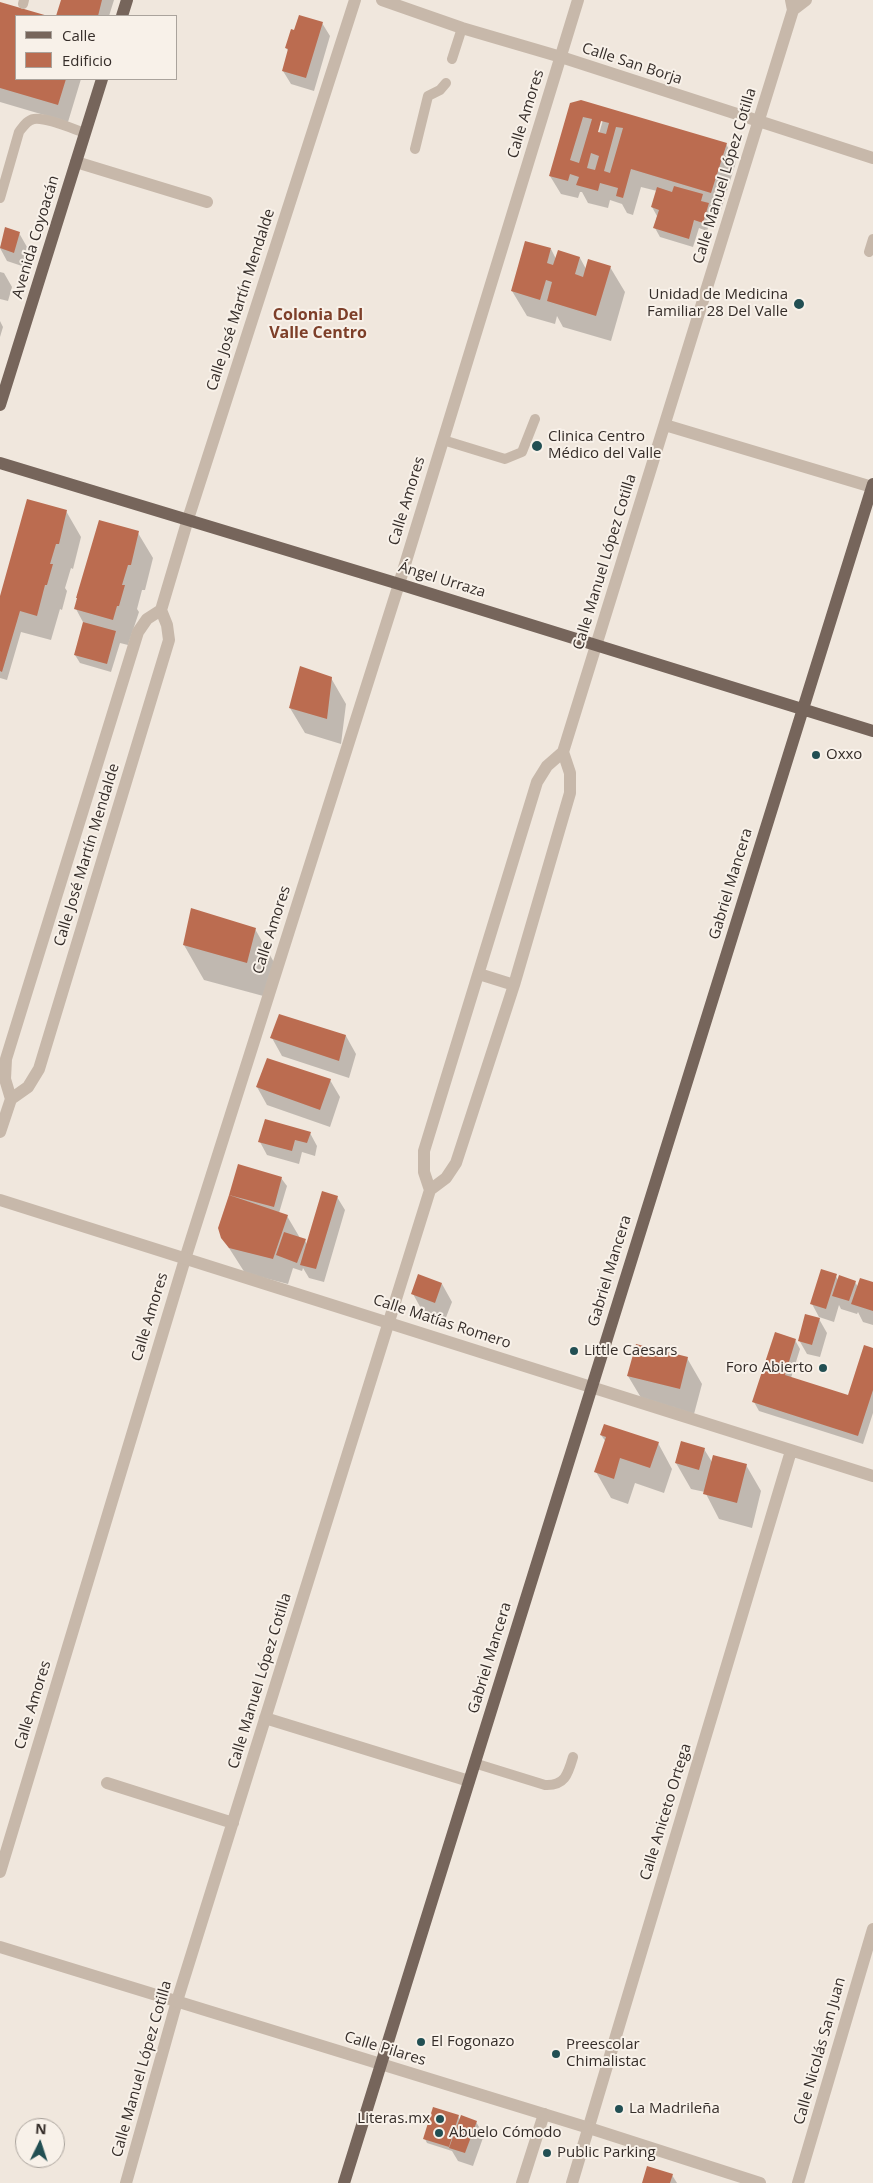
<!DOCTYPE html>
<meta charset="utf-8">
<style>
body{margin:0}
#map{position:relative;width:873px;height:2183px;overflow:hidden;background:#f0e7dd;font-family:"Open Sans",sans-serif}
canvas{display:block}
.legend{position:absolute;left:15px;top:15px;width:162px;height:65px;box-sizing:border-box;background:#f8f1e9;border:1px solid #aaa39c;margin:0;padding:6px 9px;list-style:none;font-size:15px;color:#352d29}
.legend li{display:flex;align-items:center;gap:10px;height:25px}
.legend b{width:25px;border:1px solid #aaa39c}
.north{position:absolute;left:15px;top:2118px;width:50px;height:50px;box-sizing:border-box;background:#f8f1e9;border:1px solid #aaa39c;border-radius:50%;rotate:4deg;font-size:14px;font-weight:700;line-height:20px;text-align:center;color:#352d29}
.north::after{content:'';display:block;margin:auto;width:18px;height:22px;background:#224f53;clip-path:polygon(50% 0,100% 100%,50% 72%,0 100%)}
</style>
<div id="map">
<canvas width="873" height="2183"></canvas>
<ul class="legend">
<li><b style="height:6px;background:#76655b"></b>Calle</li>
<li><b style="height:14px;background:#bb6c50"></b>Edificio</li>
</ul>
<div class="north">N</div>
</div>
<script>
const ctx = document.querySelector('canvas').getContext('2d');
ctx.lineJoin = 'round';
function fill(path, color) {
  ctx.fillStyle = color;
  ctx.fill(path, 'evenodd');
}
function strokePath(path, color, width, dash) {
  ctx.strokeStyle = color;
  ctx.lineWidth = width;
  ctx.lineCap = dash ? 'butt' : 'round';
  ctx.setLineDash(dash || []);
  ctx.stroke(path);
}
function write(font, color, halo, rows, align = 'center') {
  ctx.font = font + ' "Open Sans",sans-serif';
  ctx.lineWidth = 4;
  ctx.setLineDash([]);
  ctx.textBaseline = 'middle';
  ctx.strokeStyle = halo;
  ctx.fillStyle = color;
  for (const [text, x, y, turn = 0] of rows) {
    ctx.save();
    ctx.translate(x, y);
    ctx.rotate((+turn || 0) * Math.PI / 180);
    ctx.textAlign = isNaN(turn) ? turn : align;
    if (halo) ctx.strokeText(text, 0, 0);
    ctx.fillText(text, 0, 0);
    ctx.restore();
  }
}
fill(new Path2D(`
 M63,0h51l-5,16h-51z
 M0,3l46,13h-30v63h65l-13,43 -68,-20z
 M322,23l8,13 -16,55 -23,-7 -8,-13 6,-19 -3,-4 9,-17z
 M571,104l155,40 10,18 -15,48 -12,-3 4,5 -6,19 -8,-3 -6,19 -33,-10 -5,-9 2,-12 -5,-9 5,-16 -16,-4 -8,28 -6,-2 -5,-9 -12,-4 -2,8 -20,-5 -6,-11h-2l-2,6 -17,-4 -11,-18zM600,120h3l-5,17h-2z
 M6,229l13,4 8,14 -5,19 -15,-5 -7,-13z
 M551,249l5,10 24,-1 6,11 24,-2 15,25 -14,49 -48,-14 -6,-11 -2,8 -28,-8 -15,-25z
 M0,272l4,1 8,14 -4,14 -8,-2z
 M0,321l3,6 -3,10z
 M66,511l15,26 -8,32 -2,-1 -6,20 2,3 -5,19 -2,-1 -9,31 -30,-8 -14,48 -7,-2v-77z
 M138,533l15,25 -8,32h-3l-5,19 2,3 -11,33 -8,-2 -9,29 -31,-9 -5,-8 9,-31 -8,-15z
 M331,678l15,26 -5,40 -36,-11 -15,-25z
 M255,929l20,35 -8,33 -63,-17 -20,-35z
 M346,1036l10,18 -7,24 -67,-22 -10,-18z
 M330,1080l10,17 -10,30 -63,-22 -10,-18z
 M310,1133l7,13 -2,10 -13,-4 -3,12 -32,-9 -7,-13z
 M281,1178l6,8 -8,27 8,3 13,22 5,2 2,5 30,-48 8,13 -21,72 -15,-4 -6,-10 -1,3 -9,-3 -5,16 -43,-11 -23,-36 11,-39 -2,-4z
 M836,1276l2,4 17,2 3,5 15,-4v42l-10,-3 -5,-10 -1,2 -16,-5 -2,-4 -5,17 -15,-5 -7,-13z
 M442,1284l10,18 -7,18 -22,-8 -10,-18z
 M819,1319l8,14 -7,24 -13,-3 -8,-14z
 M795,1340l5,9 -9,29 58,18 24,-46v63l-10,31 -104,-33 -5,-9z
 M687,1358l15,26 -8,30 -51,-13 -15,-25z
 M601,1435l57,8 14,26 -8,24 -29,-10 -7,21 -17,-6 -15,-26 10,-30z
 M704,1449l8,13 34,3 15,26 -9,37 -33,-9 -14,-27 -14,-3 -15,-26z
 M458,2116l2,4 16,2 8,13 -11,31 -15,-5 -6,-10 -25,-8 -2,-4z
 M672,2175l5,8h-34z`), '#0003');
fill(new Path2D(`
 M61,0h41l-4,16h-42z
 M0,2l48,14h-32v63h50l-8,26 -58,-17z
 M299,15l24,7 -17,56 -24,-7 6,-22 -3,-1 6,-19 3,1z
 M581,100l146,43 -16,50 -80,-24 -8,29 -7,-2 2,-8 -18,-5 -2,8 -22,-6 3,-8 -9,-3 -2,7 -19,-5 21,-73zM583,117l9,2 -13,44 -9,-3zM601,121l8,2 -3,11 -8,-2zM616,127l7,1 -13,45 -6,-2zM591,153l8,3 -4,14 -8,-2z
 M674,186l29,8 -2,7 8,2 -6,20 -9,-3 -5,19 -36,-11 6,-18 -8,-3 6,-20 15,5z
 M5,227l15,5 -6,21 -14,-5z
 M525,241l26,7 -4,15 6,2 5,-15 22,7 -5,17 8,3 5,-18 23,7 -15,50 -49,-15 5,-19 -6,-2 -6,20 -29,-9z
 M27,499l40,11 -8,34h-3l-6,20h3l-6,21h-2l-8,31 -17,-5 -18,61 -2,-1v-75z
 M99,520l40,11 -8,34h-3l-6,20h3l-6,21h-2l-4,14 -39,-11 3,-11h-1z
 M83,622l33,9 -9,33 -33,-9z
 M300,666l32,11 -5,42 -38,-11z
 M191,908l65,20 -9,35 -64,-18z
 M279,1014l67,21 -7,26 -69,-23z
 M267,1058l64,21 -11,31 -64,-23z
 M265,1119l46,13 -4,11 -12,-3 -3,11 -34,-9z
 M238,1164l44,13 -8,30 -45,-12z
 M322,1191l16,5 -22,73 -16,-4z
 M229,1195l59,20 -15,44 -44,-11 -8,-10 -3,-10z
 M284,1232l22,7 -9,24 -21,-8z
 M821,1269l16,5 -11,35 -16,-5z
 M418,1274l24,9 -7,20 -24,-9z
 M839,1275l17,6 -7,20 -17,-5z
 M860,1278l13,4v29l-22,-7z
 M805,1314l15,4 -8,27 -14,-4z
 M775,1332l21,7 -11,36 63,20 16,-50 9,3v42l-15,46 -106,-34z
 M636,1344l52,13 -8,32 -53,-13z
 M604,1424l55,18 -9,26 -30,-10 -6,21 -20,-7 12,-35 -6,-2z
 M681,1441l24,7 -6,22 -24,-7z
 M713,1455l34,9 -10,39 -34,-9z
 M433,2107l26,8 -10,32 -26,-8z
 M461,2115l16,6 -12,32 -16,-5z
 M647,2166l26,8 -3,9h-28z`), '#bb6c50');
strokePath(new Path2D(`
 M23,4l1,-4
 M452,59l10,-31
 M415,149l13,-53 12,-6 6,-7
 M0,198l19,-66c4,-5 8,-12 15,-13 13,-2 39,10 51,14
 M869,252l4,-13
 M443,440l62,19 17,-7 13,-33
 M474,1763l71,22c20,1 23,-11 28,-28`), '#c7b8aa', 10);
strokePath(new Path2D(`
 M382,0l80,28 99,29 312,101
 M793,10l13,-10
 M76,162l131,40
 M665,425l207,62
 M479,974l35,11
 M11,1099l17,-12 11,-18 130,-429 -2,-15 -6,-15 27,-91 167,-519
 M0,1132l11,-33 -6,-20 1,-20 132,-427 9,-13 14,-9
 M430,1190l-6,-18v-21l113,-369 10,-16 16,-14 230,-742 -2,-10
 M591,1387l282,89
 M265,1718l204,63
 M107,1783l126,40
 M0,1872l185,-613 214,-675 179,-584
 M126,2183l51,-182 253,-811 16,-12 10,-15 58,-178 56,-192v-20l-7,-21
 M522,2183l22,-69
 M572,2183l219,-732
 M798,2183l75,-254`), '#c7b8aa', 12);
strokePath(new Path2D(`
 M0,1200l591,187
 M0,1947l589,181 171,55`), '#c7b8aa', 12);
strokePath(new Path2D(`
 M122,16l5,-16
 M0,405l102,-326
 M0,463l399,121 474,147
 M344,2183l529,-1699`), '#76655b', 12);
for (const [x, y, r, color] of [
 [799,304,6,"#224f53"],
 [537,446,6,"#224f53"],
 [816,755,5,"#224f53"],
 [574,1351,5,"#224f53"],
 [823,1368,5,"#224f53"],
 [421,2042,5,"#224f53"],
 [556,2054,5,"#224f53"],
 [619,2109,5,"#224f53"],
 [440,2119,5,"#224f53"],
 [439,2133,5,"#224f53"],
 [547,2153,5,"#224f53"]
]) {
  const dot = new Path2D();
  dot.arc(x, y, r, 0, 2 * Math.PI);
  ctx.fillStyle = color;
  ctx.fill(dot);
  strokePath(dot, '#f8f1e9', 2);
}
write('15px', '#352d29', '#f8f1e9', [
 ["Calle San Borja",632,64,18],
 ["Calle Amores",526,114,-73],
 ["Calle Manuel López Cotilla",725,176,-73],
 ["Avenida Coyoacán",36,237,-73],
 ["Calle José Martín Mendalde",241,300,-72],
 ["Calle Amores",407,501,-73],
 ["Calle Manuel López Cotilla",605,562,-73],
 ["Ángel Urraza",442,580,17],
 ["Calle José Martín Mendalde",87,855,-73],
 ["Gabriel Mancera",731,884,-73],
 ["Calle Amores",272,930,-72],
 ["Gabriel Mancera",610,1271,-73],
 ["Calle Amores",150,1317,-73],
 ["Calle Matías Romero",442,1322,18],
 ["Gabriel Mancera",490,1658,-73],
 ["Calle Manuel López Cotilla",260,1681,-73],
 ["Calle Amores",33,1705,-73],
 ["Calle Aniceto Ortega",666,1812,-73],
 ["Calle Pilares",385,2049,17],
 ["Calle Nicolás San Juan",820,2051,-74],
 ["Calle Manuel López Cotilla",142,2069,-74]
]);
write('15px', '#352d29', '#f8f1e9', [
 ["Unidad de Medicina",788,295,"right"],
 ["Familiar 28 Del Valle",788,312,"right"],
 ["Clinica Centro",548,437],
 ["Médico del Valle",548,454],
 ["Oxxo",826,755],
 ["Little Caesars",584,1351],
 ["Foro Abierto",813,1368,"right"],
 ["El Fogonazo",431,2042],
 ["Preescolar",566,2045],
 ["Chimalistac",566,2062],
 ["La Madrileña",629,2109],
 ["Literas.mx",430,2119,"right"],
 ["Abuelo Cómodo",449,2133],
 ["Public Parking",557,2153]
], 'left');
write('bold 16px', '#7d3f29', '#f8f1e9', [
 ["Colonia Del",318,315],
 ["Valle Centro",318,333]
]);
</script>
